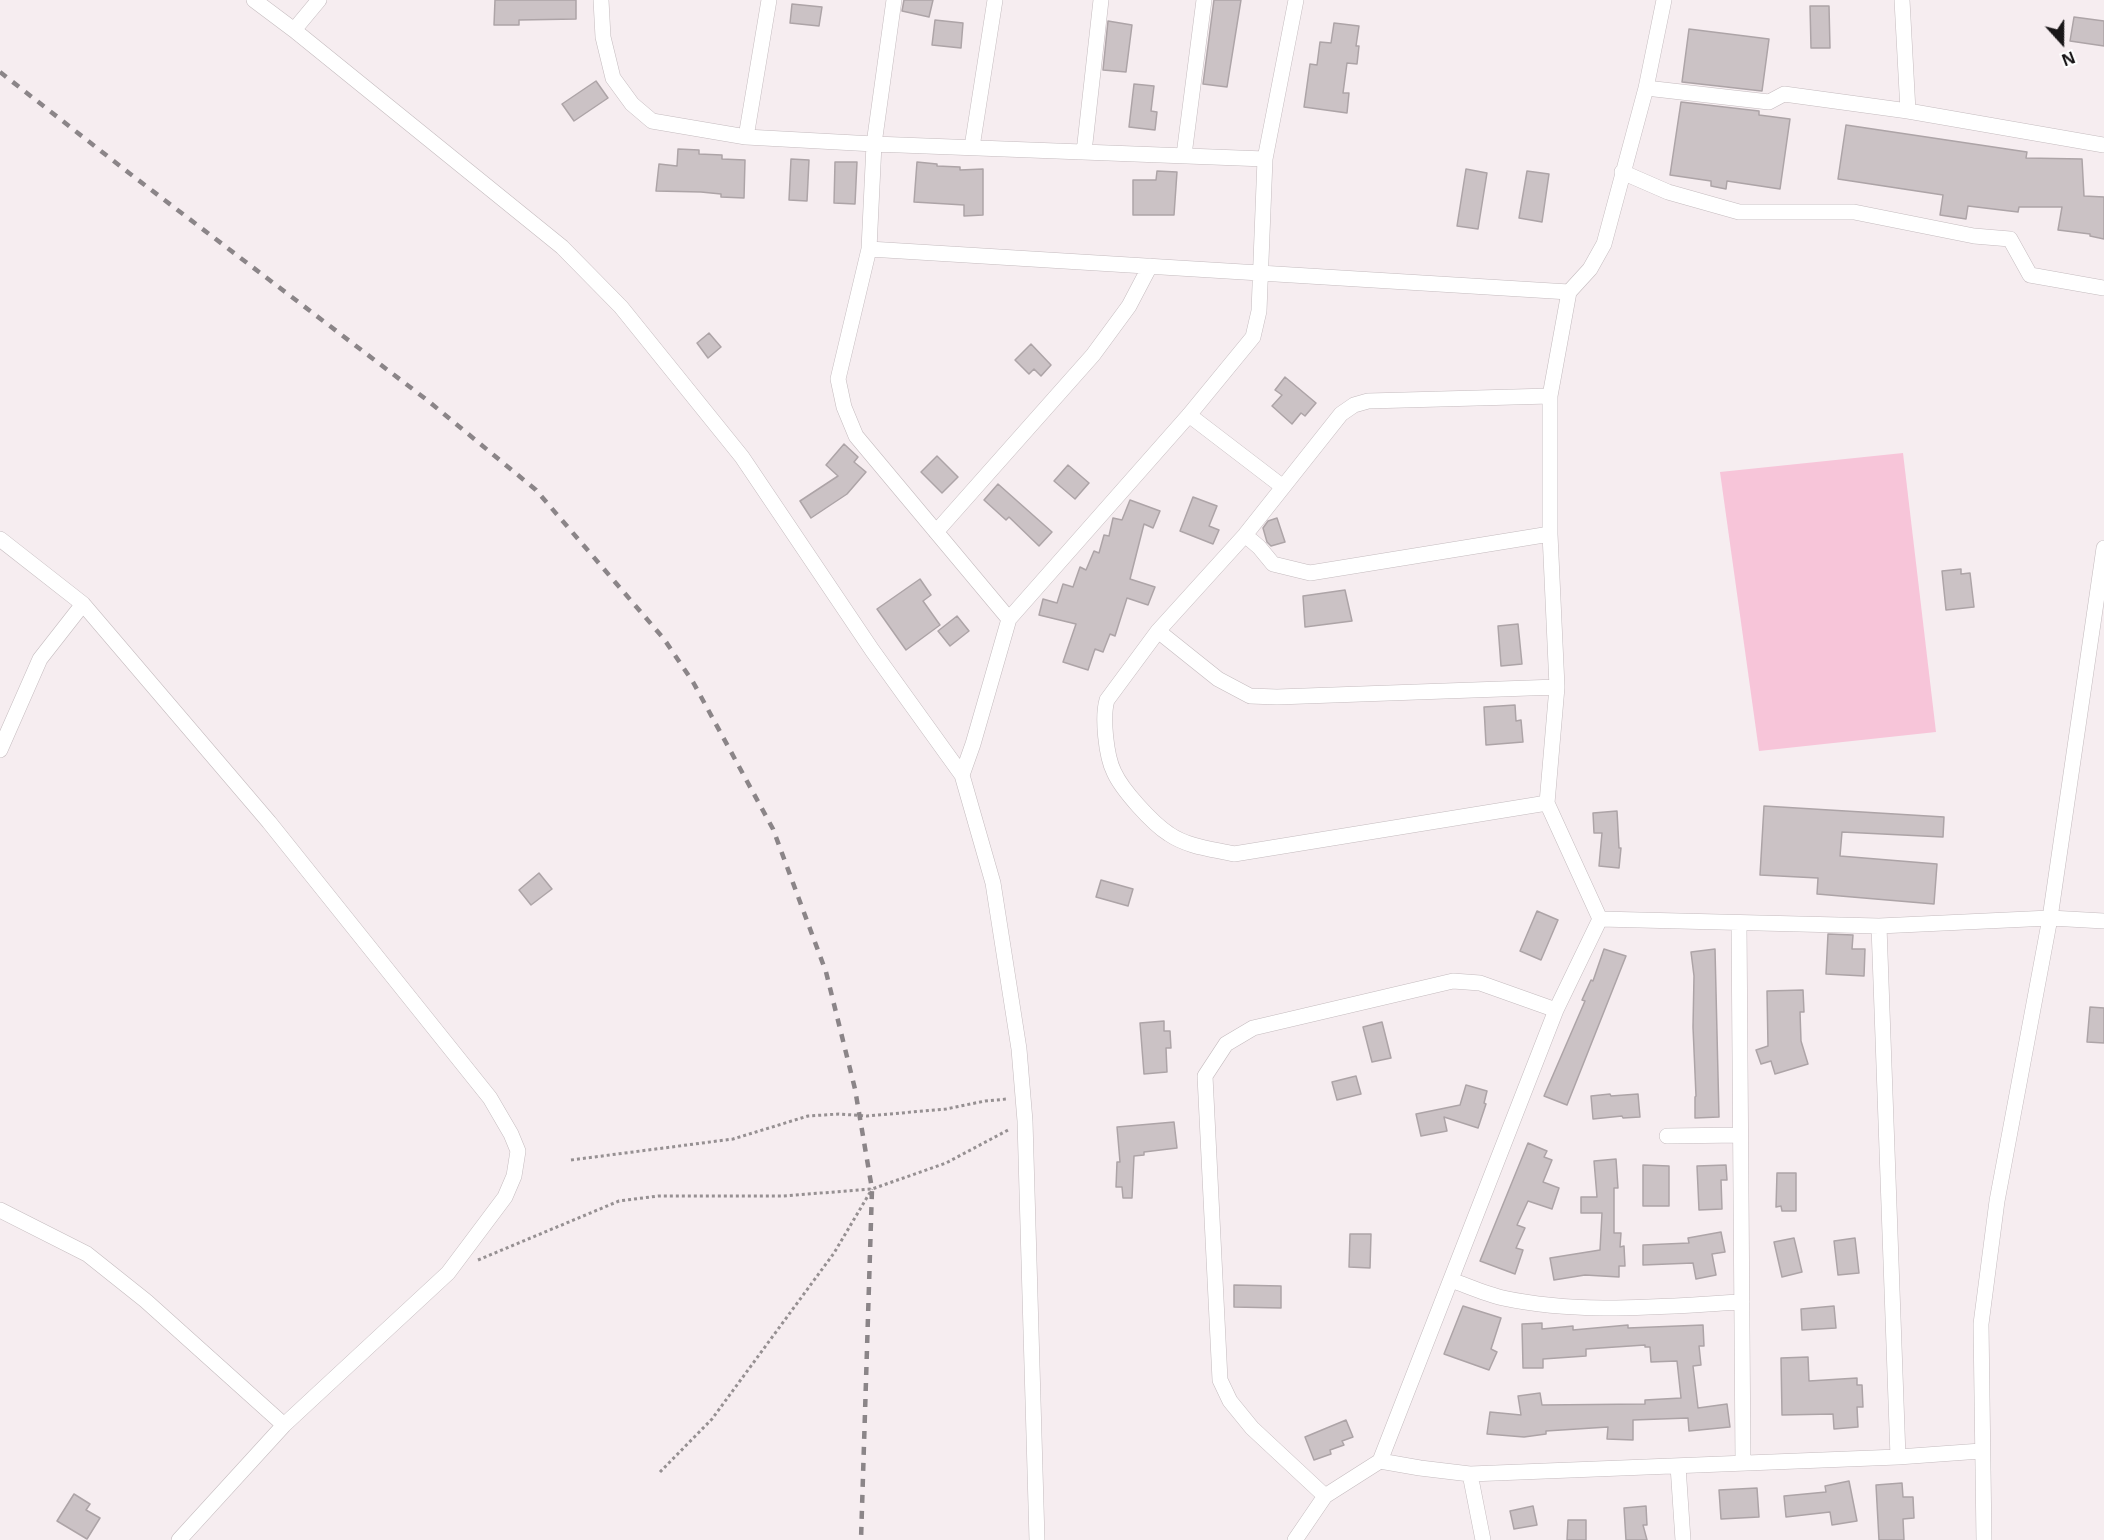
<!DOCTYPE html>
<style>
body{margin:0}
#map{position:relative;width:2104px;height:1540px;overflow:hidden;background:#f6edf0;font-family:"Open Sans",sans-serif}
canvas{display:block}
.north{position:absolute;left:2032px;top:12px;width:60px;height:60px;-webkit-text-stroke:4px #fff;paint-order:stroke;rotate:159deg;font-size:16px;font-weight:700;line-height:24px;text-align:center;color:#191618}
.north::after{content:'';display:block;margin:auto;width:21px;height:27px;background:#191618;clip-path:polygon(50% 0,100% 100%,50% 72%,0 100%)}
</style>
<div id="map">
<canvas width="2104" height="1540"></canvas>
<div class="north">N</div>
</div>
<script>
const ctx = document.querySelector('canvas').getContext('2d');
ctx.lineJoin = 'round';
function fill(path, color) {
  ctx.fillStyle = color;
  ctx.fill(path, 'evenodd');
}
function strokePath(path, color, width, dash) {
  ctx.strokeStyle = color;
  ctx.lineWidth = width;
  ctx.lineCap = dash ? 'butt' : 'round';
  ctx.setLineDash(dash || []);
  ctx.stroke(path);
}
fill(new Path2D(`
 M1903,453l33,279 -177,19 -39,-279z`), '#f7c5d9');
const building = new Path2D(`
 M495,0h81v19l-57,1v5h-25z
 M904,0h29l-4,17 -27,-6z
 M1214,0h27l-14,87 -24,-3z
 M792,4l30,3 -3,19 -29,-3z
 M1810,6h19l1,42h-19z
 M2074,17l30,4v25l-34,-5z
 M935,20l28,3 -2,25 -29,-3z
 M1108,21l24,4 -6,47 -23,-2z
 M1334,23l25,3 -3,20h3l-2,18 -10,-1 -4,30h6l-2,20 -43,-6 6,-43 7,1 3,-23 11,1z
 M1689,29l80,10 -7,52 -80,-9z
 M596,81l12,17 -34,23 -12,-17z
 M1134,84l20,2 -3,25 6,1 -2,18 -26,-3z
 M1681,102l78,9v4l31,4 -10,70 -53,-8 -1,8 -15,-3v-5l-41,-6z
 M1846,125l181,27 -1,6 56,1 2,37 20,1v42l-14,-3v-2l-32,-4 4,-23h-43l-1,5 -50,-6 -2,13 -26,-4 3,-20 -105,-16z
 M678,149l21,1v4l23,1v4l23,1 -1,38 -23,-1v-3l-20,-2 -45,-1 3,-27 18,2z
 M791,159l18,1 -2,41 -18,-1z
 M835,162h22l-2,42 -21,-1z
 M917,162l20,2v2l23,1v3l23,-1v46l-19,1v-11l-50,-3z
 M1466,169l21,4 -9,56 -21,-3z
 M1157,171l20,1 -3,43h-41v-35h23z
 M1527,171l22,3 -7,48 -23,-4z
 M709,333l12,14 -13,11 -11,-15z
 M1031,344l20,21 -10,11 -7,-7 -5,5 -14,-14z
 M1285,377l31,26 -11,13 -4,-3 -9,11 -20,-18 10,-11 -7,-5z
 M844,444l14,13 -4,5 12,10 -19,22 -36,24 -11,-17 38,-25 -12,-11z
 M937,456l21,21 -16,16 -21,-21z
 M1068,465l21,18 -14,16 -21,-18z
 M998,484l54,48 -13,14 -30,-29 -3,3 -22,-20z
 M1193,497l24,9 -8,20 10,4 -6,14 -33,-13z
 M1130,500l30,11 -7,17 -9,-4 -14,55 25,8 -7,18 -21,-7 -12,38 -5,-2 -7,18 -8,-3 -7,21 -25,-8 13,-38 -37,-9 4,-16 14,4 6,-19 10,3 7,-20 6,3 8,-19 5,2 5,-18 5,1 4,-18 9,2z
 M1277,518l8,24 -14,4 -4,-4 -4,-14 5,-7z
 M1961,569v5l9,-1 4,34 -28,3 -4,-39z
 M920,579l11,16 -8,6 17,24 -34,25 -29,-41z
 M1345,590l7,31 -47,6 -2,-31z
 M957,616l12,15 -19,15 -12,-15z
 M1518,624l4,40 -21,2 -3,-40z
 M1515,705l1,16 5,-1 2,22 -37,3 -2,-38z
 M1764,806l180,11 -1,20 -101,-5 -2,24 97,8 -3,40 -117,-10 1,-16 -58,-3z
 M1617,811l2,37h2l-2,20 -20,-2 3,-33h-8l-1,-20z
 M539,873l13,16 -21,16 -12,-15z
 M1101,880l32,9 -5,17 -32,-9z
 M1537,911l21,9 -17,40 -21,-9z
 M1828,934l25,1 -1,14h13l-1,27 -38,-2z
 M1604,949l22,7 -59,149 -23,-9 41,-95 -3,-1 9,-20 2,1z
 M1715,949l4,168 -24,1v-21l1,-1 -3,-69 1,-51 -3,-24z
 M1803,990l1,22h-4l1,29 7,23 -33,10 -4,-13 -10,3 -5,-14 12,-4 -1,-55z
 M2090,1007l14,1v35l-17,-1z
 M1164,1021v10h6l1,17h-5l1,24 -23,2 -4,-51z
 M1382,1022l9,36 -19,4 -9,-35z
 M1356,1076l5,18 -24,6 -5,-18z
 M1466,1085l21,6 -3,12 2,1 -8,24 -34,-11 3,14 -26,5 -5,-22 44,-9z
 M1610,1094l1,2 27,-2 2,23 -17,1 -1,-2 -29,3 -2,-23z
 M1174,1122l3,26 -33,4v3l-10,1 -2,42h-9l-1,-11h-6l1,-25h3l-3,-35z
 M1528,1143l19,8 -3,6 8,3 -9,22 16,6 -7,21 -24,-8 -11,24 8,3 -9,20 7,2 -8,24 -35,-13z
 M1616,1159l2,29h-4v45h7l-1,14 4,-1 1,20h-6v11l-34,-2 -31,5 -4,-22 50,-8 2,-37h-21v-16h16l-3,-36z
 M1643,1165l26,1v40h-26z
 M1726,1165l1,15h-6l1,29 -23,1 -2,-44z
 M1777,1173h19v38h-14l-1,-5 -5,1z
 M1721,1232l4,20 -13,2 4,21 -20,4 -3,-16 -50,2v-20l46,-2 -1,-5z
 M1350,1234h21l-1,34 -21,-1z
 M1794,1238l8,34 -20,5 -8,-35z
 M1855,1238l4,35 -21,2 -4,-34z
 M1234,1285l47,1v22l-47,-1z
 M1463,1306l38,12 -10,31 6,3 -8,18 -45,-16z
 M1834,1306l2,22 -34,2 -1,-21z
 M1542,1323v6l31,-3v4l55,-5v3l75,-3 1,21h-5l2,19 -8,1 5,42 29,-4 3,23 -41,4 -1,-13 -55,2v20l-26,-1 1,-12 -62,4v3l-22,3 -37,-3 3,-22 31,3 -3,-19 22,-3 2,12 103,-1v-4l36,-2 -4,-37 -26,1 -1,-15h-5v-2l-59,4v7l-43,3v9h-20l-1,-44z
 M1808,1357l1,24 48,-3v7h5l1,22h-6l1,20 -24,2 -1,-15 -51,1 -1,-57z
 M1346,1420l7,17 -11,4 2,4 -14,5 1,4 -17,6 -9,-23z
 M1849,1481l8,40 -25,4 -2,-13 -44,5 -2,-21 42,-4 -1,-6z
 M1902,1483l1,14h10l1,21 -11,1 1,21h-25l-3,-55z
 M1757,1488l2,29 -38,2 -2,-29z
 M74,1494l16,10 -4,6 14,8 -13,21 -30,-18z
 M1533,1506l4,19 -23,4 -4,-18z
 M1646,1506l1,19h-4l4,15h-21l-2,-32z
 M1568,1520h18v20h-19z`);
fill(building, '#cbc2c5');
strokePath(building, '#ada4a7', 1.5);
const minor = new Path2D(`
 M254,0l40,30 268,217 59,60 121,150 130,193 90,125 31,108 26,166 6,72 12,419
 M601,0l2,37 10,41 19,26 20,17 94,16 128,7 20,-144
 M1902,0l6,111
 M294,30l25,-30
 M1646,88l123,14 15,-8 124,17 196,34
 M746,137l23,-137
 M874,144l391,15 -6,152 -6,26 -64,78 -180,204 -153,-183 -12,-29 -6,-28 31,-130z
 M972,147l23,-147
 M1084,152l17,-152
 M1184,155l20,-155
 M1265,159l31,-159
 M1622,172l46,20 71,20h115l120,24 36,3 20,36 74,13
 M869,249l700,43 21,-23 14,-25 42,-156 18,-88
 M1569,292l-19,104v138l7,153 -10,116 53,116 279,7 171,-8 54,3
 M1189,415l94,72
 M936,532l157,-177 36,-49 21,-40
 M1245,535l14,12 14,17 37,9 240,-39
 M0,539l83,65 186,218 221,276 21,36 7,17 -4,25 -9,21 -57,76 -164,152 -105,115
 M1158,631l60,48 32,17 27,1 280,-10
 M0,750l40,-91 43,-55
 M962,775l11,-31 36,-125
 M1547,803l-313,51c-22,-5 -46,-7 -65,-20 -17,-11 -47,-44 -55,-62 -8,-16 -12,-55 -7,-72l51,-69 87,-96 96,-121 13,-9 14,-4 182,-5
 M1739,923l4,540
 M1879,926l19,531
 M1667,1136l73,-1
 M0,1210l87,44 59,47 138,124
 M1451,1280c17,6 35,14 52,18 79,17 160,8 239,4
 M1380,1461l40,7 50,6 428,-17 83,-6
 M1678,1466l5,74
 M1470,1474l13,66
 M1325,1496l-73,-68 -22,-27 -10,-21 -15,-304 21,-32 27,-16 200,-47 27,2 76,27
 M1295,1540l30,-44 55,-35 176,-451 44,-91
 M1984,1540l-3,-216 16,-123 53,-283 54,-370`);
strokePath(minor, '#c4bbbe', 16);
strokePath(new Path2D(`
 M571,1160l162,-21 75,-23 31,-2 28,2 79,-7 39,-8 22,-2
 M478,1260l141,-59 39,-5h125l89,-7 74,-26 64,-34
 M660,1472l52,-53 122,-166 38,-64`), '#969092', 3, [3, 3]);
strokePath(minor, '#fff', 15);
strokePath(new Path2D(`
 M0,72l129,101 298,227 109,90 128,149 29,43 80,147 53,143 29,117 17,100 -11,351`), '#8b8588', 4.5, [8, 8]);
</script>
